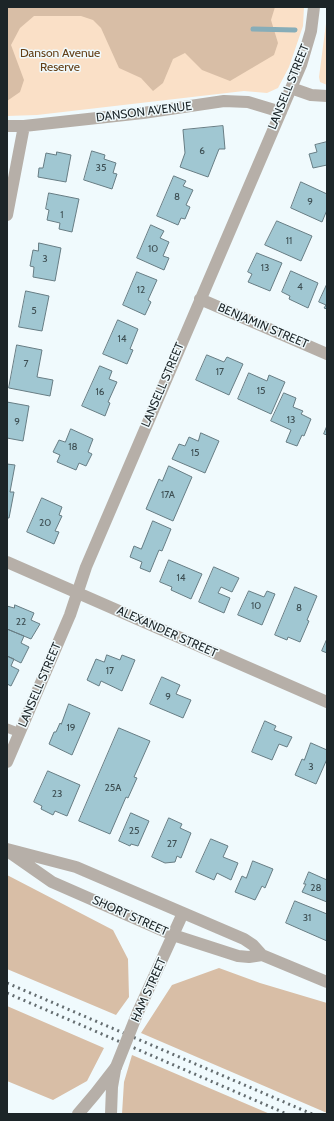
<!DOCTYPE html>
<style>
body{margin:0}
#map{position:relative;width:334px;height:1121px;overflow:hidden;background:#f0fafd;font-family:Cabin,sans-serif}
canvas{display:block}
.frame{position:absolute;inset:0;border:8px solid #1c2528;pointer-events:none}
</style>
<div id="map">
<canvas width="334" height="1121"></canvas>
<div class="frame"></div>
</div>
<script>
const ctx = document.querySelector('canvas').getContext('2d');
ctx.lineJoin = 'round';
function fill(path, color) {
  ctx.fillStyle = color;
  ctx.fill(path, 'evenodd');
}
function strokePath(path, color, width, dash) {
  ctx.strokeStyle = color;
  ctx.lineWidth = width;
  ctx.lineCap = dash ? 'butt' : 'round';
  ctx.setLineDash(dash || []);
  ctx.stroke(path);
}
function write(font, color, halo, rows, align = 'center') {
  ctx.font = font + ' Cabin,sans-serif';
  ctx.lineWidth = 3;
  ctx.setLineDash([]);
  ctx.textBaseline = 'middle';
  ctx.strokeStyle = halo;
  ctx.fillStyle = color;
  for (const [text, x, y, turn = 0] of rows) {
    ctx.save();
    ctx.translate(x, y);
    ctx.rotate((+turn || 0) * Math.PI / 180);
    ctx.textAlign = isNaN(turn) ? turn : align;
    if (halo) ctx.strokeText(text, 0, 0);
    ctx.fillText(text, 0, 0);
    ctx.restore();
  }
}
fill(new Path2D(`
 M7,7h297l-1,19 -14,41 -11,21 -11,5 -23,-2 -207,24 -30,1z
 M327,16v69l-7,-3 -1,-5z`), '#fae0c7');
fill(new Path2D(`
 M7,7h268l-4,13 7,23 -4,12 -44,26 -28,-11 -17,-17 -12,6 -10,24 -10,8 -12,-13 -22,-10 -18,-40 -8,-8 -12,-4h-47l-14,12 -9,17 13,35 -4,12 -13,9z
 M7,875l106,55 15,29 1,38 -13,18 -109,-46z
 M219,968l41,15 67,20v110l-186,-80 31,-48z
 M7,1006l97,42 -17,33 -34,19 -46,-19z
 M132,1055l138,59h-148l2,-32z`), '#d8bea6');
strokePath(new Path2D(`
 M253,29l42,1`), '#87adb8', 5);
const building = new Path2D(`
 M223,126l2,23h-6l-11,28 -28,-10 5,-14 -2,-23z
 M327,142v23l-14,3 -4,-14 8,-2 -2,-7z
 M92,151l13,4 -1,4 12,4 -3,10 4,1 -5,15 -28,-9z
 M57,152l14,3 -5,27 -28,-5 1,-9h4l3,-15 10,2z
 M174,176l12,5 -3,5 10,4 -7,15 4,2 -5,12 -4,-1 -3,7 -21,-9z
 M301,182l26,12v16l-5,12 -31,-14z
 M49,193l30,6 -7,33 -13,-3 1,-6 -13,-3 2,-10 -3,-1z
 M277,221l35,15 -11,25 -36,-16z
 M151,225l13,6 -4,7 9,4 -6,14 6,2 -5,12 -27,-12z
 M39,243l22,5 -6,33 -22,-4 1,-10 -4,-1 3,-16 5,1z
 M257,253l25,10 -12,28 -22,-9 4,-8 -4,-2z
 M291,271l27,12 -10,25 -19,-9 1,-3 -8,-4z
 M137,272l20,8 -9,20 3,2 -6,13 -22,-10z
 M327,284v25l-3,-1 2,-3 -7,-3z
 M26,291l23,5 -7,35 -23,-4z
 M118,320l20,9 -8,20 3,1 -6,14 -24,-10z
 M17,345l25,5 -5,27 16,3 -3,16 -41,-8z
 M207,355l17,7 3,-5 16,7 -14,31 -33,-15z
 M100,366l12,5 -3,8 8,3 -9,20 2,1 -5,13 -23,-10z
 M249,373l18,8 2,-6 16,7 -14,32 -33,-15z
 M284,393l12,5 -3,9 10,4 -2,3 10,5 -7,17 -2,-1 -5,11 -11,-4 5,-12 -20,-9z
 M7,402l22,4 -6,35 -16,-3z
 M327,426v9l-3,-1z
 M71,429l22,10 -5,13 4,2 -6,12 -7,-3 -3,7 -19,-8 3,-7 -7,-3 6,-12 6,2z
 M201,433l18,8 -14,32 -33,-14 7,-15 6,2 4,-9 9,4z
 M7,464l8,1 -5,27h4l-5,26h-2z
 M169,466l23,11 -19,44 -27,-12 13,-30 3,2z
 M42,498l20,9 -3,8 3,1 -7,15 4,1 -5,12 -27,-12z
 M153,521l18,8 -9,22 -3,-1 -9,22 -10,-4 2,-6 -12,-5 4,-11 7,3z
 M169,560l33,14 -11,25 -20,-9 1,-3 -12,-5z
 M214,567l25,11 -7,14 -11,-5 -3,6 12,5 -6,15 -25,-11z
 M295,587l22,9 -10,24 2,1 -9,21 -12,-5 -1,3 -12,-5z
 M249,591l15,6 3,-6 8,3 -13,31 -24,-10z
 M15,605l19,8 -3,7 9,4 -9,15 -24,-10v-23l7,2z
 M7,629l17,7 -3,7 8,4 -8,16 -14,-7z
 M327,639v14l-5,-2z
 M107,655l13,5 2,-5 13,5 -13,31 -21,-10 -2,5 -12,-6 9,-21 8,3z
 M7,656l7,3 -3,7 8,4 -8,16 -4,-2z
 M162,677l18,8 -4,9 15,6 -8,18 -33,-14z
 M69,704l21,9 -18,42 -23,-11 5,-12h2l4,-9 1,1z
 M265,721l11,5 -2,4 18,7 -5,10 -8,-3 -7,16 -20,-8z
 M119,728l31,13 -16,36 3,1 -9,20 -2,-1 -16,37 -31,-13z
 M311,743l16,7v9l-11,25 -21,-9 7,-16 2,1z
 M48,771l32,14 -13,31 -12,-5 -2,4 -12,-6 1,-3 -8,-4z
 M131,813l18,8 -11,25 -7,-2 -1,2 -11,-5z
 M169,818l13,6 -2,4 11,5 -10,25 -4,-2 -2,6 -10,1 -13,-6z
 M211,839l17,7 -5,11 15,6 -7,17 -14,-7 -3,7 -18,-8z
 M253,861l20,8 -8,19 -3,-2 -7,14 -20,-8 7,-16 4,2z
 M309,872l18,8v22l-25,-10 4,-8h-2z
 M295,901l32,13v27l-41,-18z`);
fill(building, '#a0c7d2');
strokePath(building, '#677d84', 1);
strokePath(new Path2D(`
 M7,728l13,5`), '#b6afa8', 9);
strokePath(new Path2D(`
 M291,88l20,7 16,1
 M7,126h17l119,-13 81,-12 24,1 33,10
 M7,215l17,-89
 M200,299l127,55
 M7,562l320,140
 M7,762l63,-147 16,-48 215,-502 10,-34 3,-24
 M7,849l69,18 168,72 9,6 9,10 65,27
 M9,852l43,30 121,53 65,21 11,1 13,-2
 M138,1012l45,-99
 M78,1114l17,-20 21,-27
 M111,1114l1,-27 3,-17`), '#b6afa8', 12);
strokePath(new Path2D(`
 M7,983l305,131
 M7,993l280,121`), '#646d70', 3, [2, 4]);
strokePath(new Path2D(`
 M116,1067l22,-55`), '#b6afa8', 12);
write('10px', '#3d4e52', null, [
 ["6",202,151],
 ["35",101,168],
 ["8",177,197],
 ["9",310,202],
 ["1",62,215],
 ["11",289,241],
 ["10",153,249],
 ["3",45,259],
 ["13",265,268],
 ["4",300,287],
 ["12",141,290],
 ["5",34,311],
 ["14",122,339],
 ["7",26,364],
 ["17",220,372],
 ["15",261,391],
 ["16",100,392],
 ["13",291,420],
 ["9",17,422],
 ["18",73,447],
 ["15",195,453],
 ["17A",168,495],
 ["20",45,523],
 ["14",181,578],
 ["10",256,606],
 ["8",299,608],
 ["22",21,622],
 ["17",110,671],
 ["9",168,697],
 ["19",71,728],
 ["3",311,767],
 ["25A",113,788],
 ["23",57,794],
 ["25",134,831],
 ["27",172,844],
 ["28",316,888],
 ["31",307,918]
]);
write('12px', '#633f16', '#f0fafd', [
 ["Danson Avenue",60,53],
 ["Reserve",60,67]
]);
write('12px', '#1c2528', '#f0fafd', [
 ["LANSELL STREET",289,87,-68],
 ["DANSON AVENUE",144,112,-7],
 ["BENJAMIN STREET",263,326,23],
 ["LANSELL STREET",163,385,-67],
 ["ALEXANDER STREET",167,632,24],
 ["LANSELL STREET",40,685,-67],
 ["SHORT STREET",130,916,24],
 ["HAM STREET",149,990,-66]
]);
</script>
